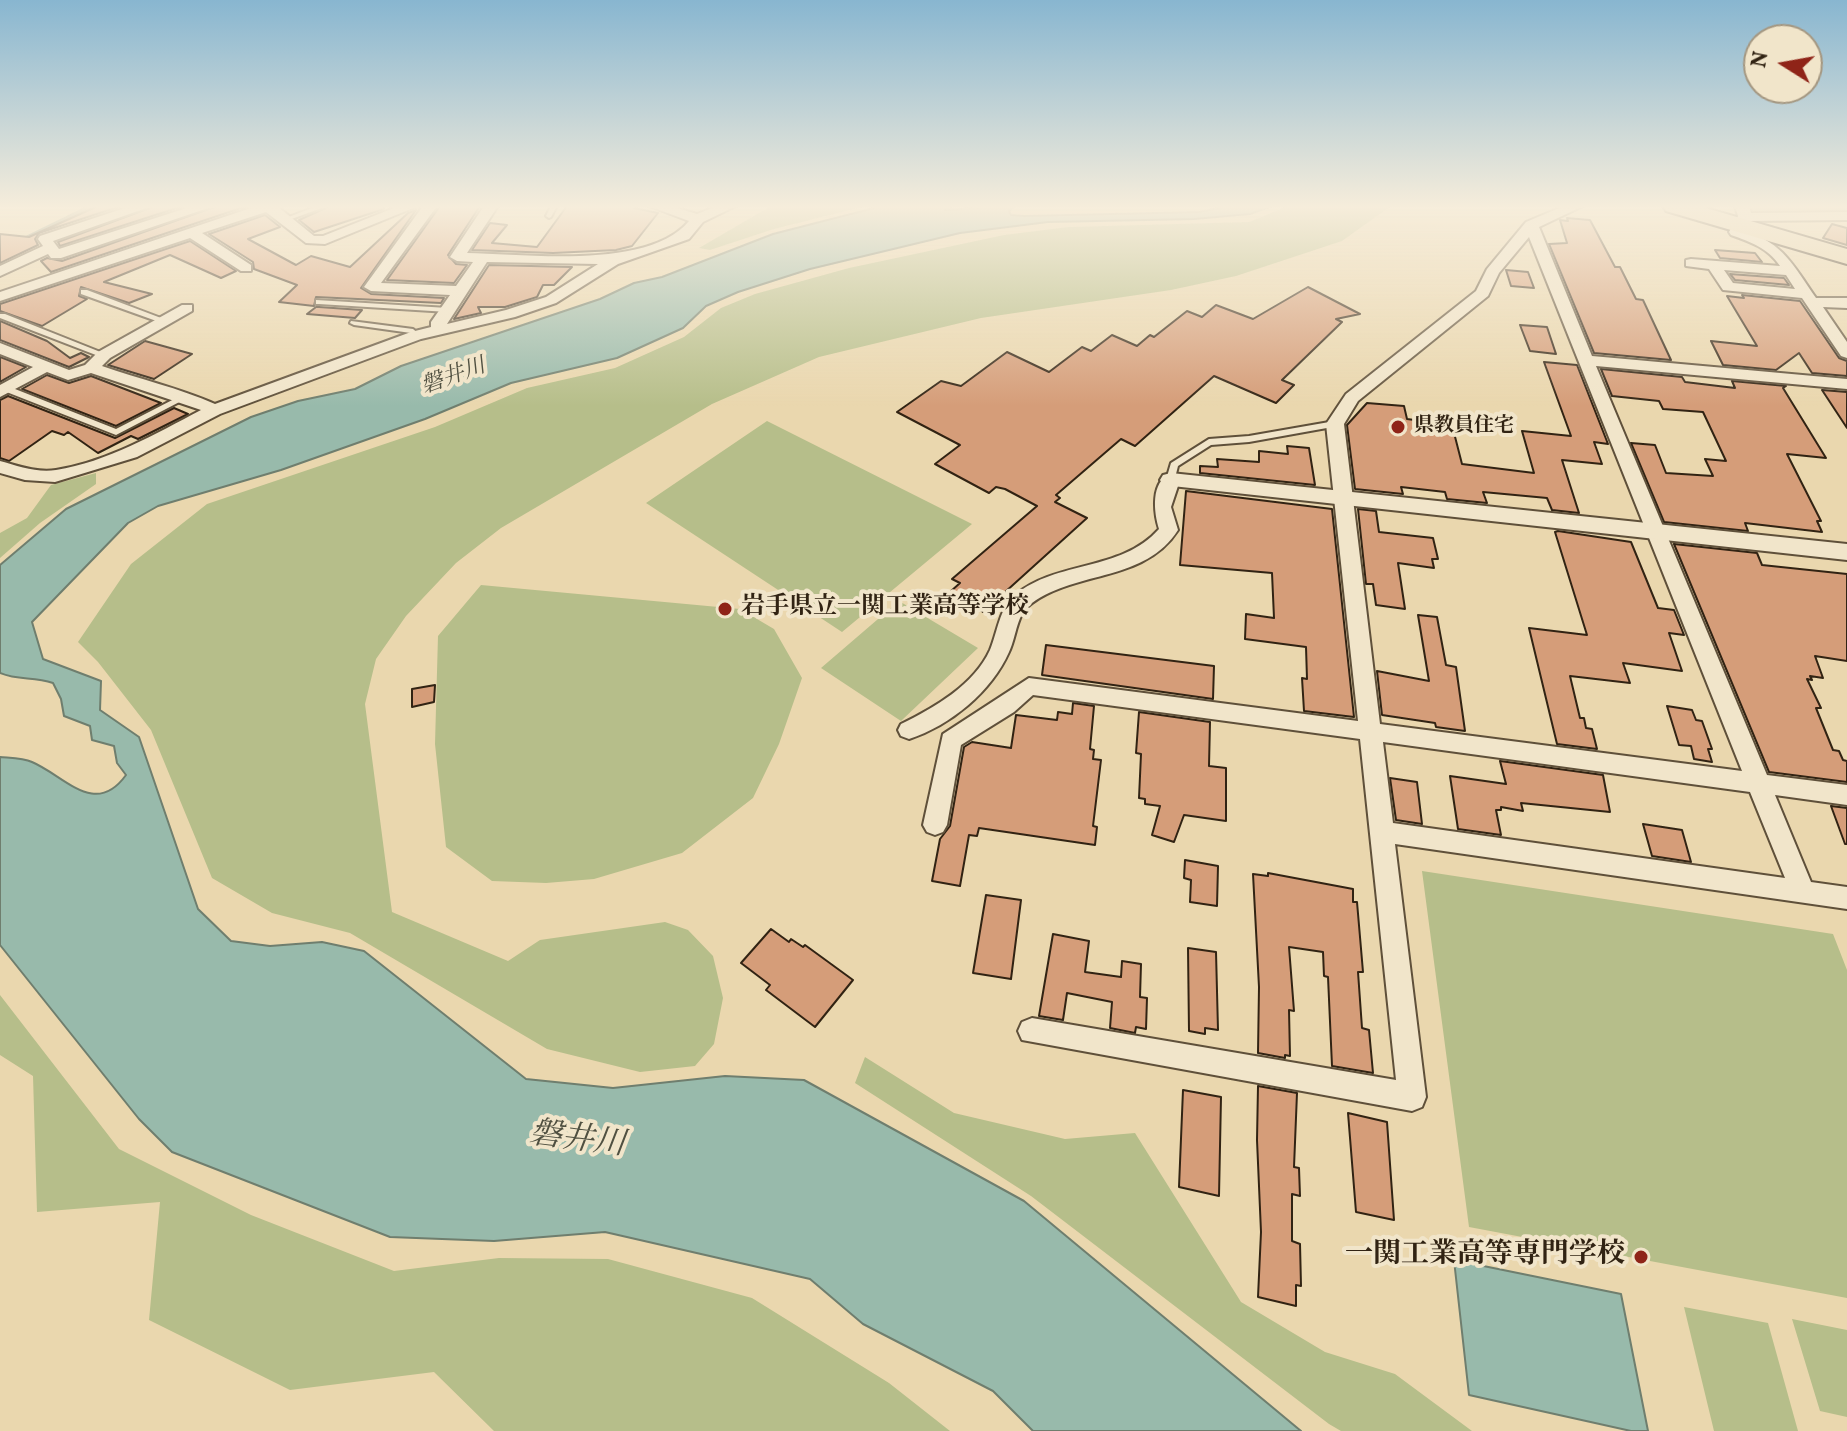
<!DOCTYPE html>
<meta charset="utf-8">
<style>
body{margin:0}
#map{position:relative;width:1847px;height:1431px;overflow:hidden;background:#ead7ae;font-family:Vollkorn,serif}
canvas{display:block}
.north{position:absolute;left:1743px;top:24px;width:80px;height:80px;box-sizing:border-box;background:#f1e5ca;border:2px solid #a49781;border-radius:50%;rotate:281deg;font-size:22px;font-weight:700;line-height:32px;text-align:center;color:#312313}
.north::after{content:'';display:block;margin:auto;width:28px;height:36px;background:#8f2418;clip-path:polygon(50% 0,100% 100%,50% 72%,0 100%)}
</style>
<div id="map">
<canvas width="1847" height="1431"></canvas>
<div class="north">N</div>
</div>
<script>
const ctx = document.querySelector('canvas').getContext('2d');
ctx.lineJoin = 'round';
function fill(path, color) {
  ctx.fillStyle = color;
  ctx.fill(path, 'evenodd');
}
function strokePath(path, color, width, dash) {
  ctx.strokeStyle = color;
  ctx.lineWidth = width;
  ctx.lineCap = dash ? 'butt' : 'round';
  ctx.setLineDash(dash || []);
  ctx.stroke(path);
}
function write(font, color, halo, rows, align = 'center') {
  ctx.font = font + ' Vollkorn,"Noto Serif JP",serif';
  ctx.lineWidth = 8;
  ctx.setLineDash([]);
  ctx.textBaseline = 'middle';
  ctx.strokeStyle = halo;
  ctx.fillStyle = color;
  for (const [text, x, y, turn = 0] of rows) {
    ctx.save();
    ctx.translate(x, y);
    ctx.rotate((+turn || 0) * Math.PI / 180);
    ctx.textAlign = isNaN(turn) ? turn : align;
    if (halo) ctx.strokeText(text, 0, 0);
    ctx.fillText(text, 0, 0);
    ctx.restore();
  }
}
fill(new Path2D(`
 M771,206h95l-92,23 -64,21 -11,-2z
 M1288,206h103l-49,35 -106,35 -65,14 -190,28 -162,39 -107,47 -211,124 -45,35 -50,53 -30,43 -11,45 27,208 116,49 32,-21 125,-18 23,8 25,26 10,42 -9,46 -19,22 -55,6 -93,-23 -197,-116 -78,-20 -60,-35 -61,-148 -53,-68 -20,-20 53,-78 76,-60 228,-77 92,-39 88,-20 69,-31 37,-29 34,-14 94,-26 155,-33 64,-8 181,-5z
 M1748,206h99v8l-97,1z
 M767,421l205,103 -130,108 -196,-129z
 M96,473v11l-56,39 -40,35v-25l27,-15 24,-33z
 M481,585l259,24 34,20 28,49 -23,66 -26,54 -71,55 -88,26 -48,4 -54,-2 -46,-34 -11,-103 3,-108z
 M899,601l79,47 -77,73 -80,-53z
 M1422,871l411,63 14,36v328l-378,-71z
 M0,995l119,154 132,66 143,56 105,-13 109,1 144,39 137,85 61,48h-456l-60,-59 -144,18 -141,-70 11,-118 -123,10 -4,-136 -33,-21z
 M865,1057l89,56 111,26 70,-6 106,169 84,50 70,22 77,57h-131l-12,-7 -298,-228 -176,-113z
 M1684,1307l84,16 30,108h-84z
 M1792,1319l55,11v87l-27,-6z`), '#b6be8a');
const water = new Path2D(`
 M882,206h70l-7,4 70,-4 -6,5 2,4 13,1 175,-4 32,-6h41l-22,8 -56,5 -146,3 -88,11 -150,36 -72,23 -32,14 -23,22 -66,30 -106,25 -86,36 -144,51 -123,36 -30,17 -96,99 11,37 58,22 -1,29 39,27 59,172 33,32 39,5 52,-4 42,9 162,128 87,9 112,-12 79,4 220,121 277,230h-268l-40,-40 -130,-67 -53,-45 -205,-47 -111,9 -104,-4 -218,-85 -33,-33 -139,-174v-188c10,1 23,1 32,5 33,14 63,56 94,13l-9,-12 -3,-17 -22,-6 -2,-14 -26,-10 -3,-17 -8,-16c-20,-7 -34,-2 -53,-10v-108l66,-56 185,-92 47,-16 57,-12 46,-23 199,-67 34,-16 28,-6 111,-43z
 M1454,1260l167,34 27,137h-17l-162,-36z`);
fill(water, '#98baab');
strokePath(water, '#6f7e6e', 2);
strokePath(new Path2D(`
 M24,239l67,-33`), '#6f7e6e', 4);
const building = new Path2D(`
 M98,206h23l-82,27 -4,6 3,6 -38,18v-29l29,3z
 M155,206h28l-123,40 -2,-4z
 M217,206h30l-196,66 -10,-11 6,-3 15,3z
 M330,206h54v3l-70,23 -15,-12z
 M440,206h40l-32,49 8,9 11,1 -13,18 -67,-3z
 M567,206h69l-2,2 24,5 -26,33 -16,4 -63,3 -81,-3 18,-27 17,2 -15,18 45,4z
 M416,210l-55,78 10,6 73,4 -3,5 -125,-6 -2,9 -35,-4 18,-17 -43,-16 -1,-7 -44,-28 56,-19 15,12 -32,12 48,26 15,-9 39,11 58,-54z
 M1567,218l23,2 25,47h5l16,32 7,1 28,60 -77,-7 -45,-109 18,-1 -7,-23 8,1z
 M1832,224l15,4v17l-24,-7z
 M190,241l46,30 -15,7 -51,-23 -66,27 48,12 -23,9 -48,-16 -2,9 8,3 -45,27 -42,-15v-7z
 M1715,250l40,3 7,9 -42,-4z
 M489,265l83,2 -18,18h-11l-6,12 -32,10h-27l3,6 -27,6z
 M1506,270l22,2 6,16 -23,-2z
 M1730,274l54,4 5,7 -54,-5z
 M1308,287l52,27 -24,5 6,3 -60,58 12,5 -18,18 -62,-27 -79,70 -14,-7 -65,56 4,3 -5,4 32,16 -104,94 -33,-20 10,-9 -8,-4 85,-73 -32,-17 -9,-2 -7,6 -54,-29 25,-19 -63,-33 44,-31 20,5 46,-34 42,20 33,-25 9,4 21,-16 25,11 13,-11 4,2 33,-26 15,6 14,-12 37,14z
 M1742,295l58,6 39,57 8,3v15l-35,-3 -13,-20 -23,17 -53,-5 -12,-24 46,5 -30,-50 17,2z
 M316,307h3l43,3 -7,8 -48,-4z
 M0,321l47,20 23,17 11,-5 8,4 -20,10 -69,-27z
 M1520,325l27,2 9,27 -26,-3z
 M145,341l47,13 -38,25 -46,-14z
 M0,357l26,10 -26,15z
 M1544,362l33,3 31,79 -14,-2 8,22 -40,-4 17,53 -27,-3 -5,-12 -64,-6 4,11 -40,-4 -2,-7 -44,-5 2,7 -48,-5 -8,-64 20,-22 37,3 3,13 45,6 10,39 72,9 -12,-42 49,5z
 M1601,369l81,8 3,5 50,6 -3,-7 54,5 -3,2 43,70 -39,-4 34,67h-4l5,11 -77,-9 3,8 -84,-9 -33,-79 24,2 11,28 47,3 -8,-17 21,2 -23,-49 -40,-3 -4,-8 -47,-5z
 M47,375l22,8 22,-7 70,27 -45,23 -94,-37z
 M1822,390l25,2v36z
 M8,396l107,42 59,-30 14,6 -50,25 -7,-3 -33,17 -30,-21 -4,3 -12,-4 -43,30 -9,-3v-58z
 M1287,446l22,2 6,37 -115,-12v-7l18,1 -1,-8 42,3v-11l29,3z
 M1186,491l146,18 22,208 -50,-6 -2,-33 5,1 -1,-32 -61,-8 1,-25 28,4 -2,-45 -92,-8z
 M1358,509l18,2 3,21 54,6 5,21h-6l2,9 -36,-5 7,46 -29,-4 -3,-21h-7z
 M1558,531l73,11 27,66 16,2 10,25 -15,-2 13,38 -59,-8 7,20 -60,-7 10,42h4l2,10 6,1 5,20 -40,-5 -28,-116 58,7 -32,-103z
 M1674,544l83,9 5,12 85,9v87l-32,-5 8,22 -13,-2 2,4 -5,-1 14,29h-5l17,42 6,1 4,9 4,1v21l-78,-10z
 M1418,615l19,2 9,48 10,2 9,64 -29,-4 -1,-4 -53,-8 -5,-44 52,10z
 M1046,645l168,21 -1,33 -171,-24z
 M435,685l-1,17 -22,5v-18z
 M1073,703l21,3 -4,43 4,1 -1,9 8,1 -8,66 4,1 -2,18 -116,-17 -2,8 -8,-1 -9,51 -28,-5 8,-42 10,-13 14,-79 8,-5 39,6 5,-33 41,5 1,-8 14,2z
 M1667,706l25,4 4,10 6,1 10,28h-4l4,13 -18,-3 -3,-13 -12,-1z
 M1139,712l71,10 -1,44 17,2v53l-42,-6 -10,27 -22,-7 8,-29 -15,-2v-5l-6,-1 2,-44 -5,-1z
 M1500,761l103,14 7,37 -89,-9 2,8 -22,-4v3h-5l5,25 -43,-6 -8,-53 56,8z
 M1390,778l27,4 5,42 -26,-4z
 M1831,806l16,2v36h-2z
 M1643,824l39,6 9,32 -39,-6z
 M1185,860l33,6 -1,40 -27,-4 1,-22 -7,-2z
 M1268,873l85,16v13h4l6,70h-5l4,56 7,2 4,43 -41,-7 -4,-89 -4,-1 -1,-24 -34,-5 5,64 -5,-1 1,46 -5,-1v3l-27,-5 1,-66 -6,-113 15,2z
 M986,895l35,5 -10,79 -38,-6z
 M771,929l18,13 2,-3 12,8 2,-2 48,35 -38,47 -49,-37 4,-5 -29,-22z
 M1053,934l36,7 -4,31 36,5 1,-16 19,3 -1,33 7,1 -1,31 -10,-2 -1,6 -25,-5 2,-26 -45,-9 -4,27 -24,-4z
 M1188,948l28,4 2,78 -13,-2v6l-16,-3z
 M1258,1086l39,7 -3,74 5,1 1,28 -8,-2v47l8,3 1,42 -5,-1v21l-38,-9 3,-65 -4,-92z
 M1183,1090l38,7 -2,99 -40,-9z
 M1348,1113l39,9 7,98 -38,-8z`);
fill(building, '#d59d79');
strokePath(building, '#312313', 2);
const service = new Path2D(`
 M317,206h10l-41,15 -5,-1z
 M551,206h6l-6,11 -2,1 -3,-2z
 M81,290h6l82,31 -7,2 -81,-29z
 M316,300l132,8 4,2 -4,2 -129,-8h-3z
 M0,314h5l103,41 -7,2 -101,-39z
 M351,321l62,8 7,6 -4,2 -5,-4 -57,-8 -4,-2z
 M4,387h6l106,42 66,-34h3l4,2 -73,38 -112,-44z
 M1335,421l3,1v4l-89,16 -38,3 -33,21 -4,16 -3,1 -5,-3 5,-17 38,-24 40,-3z`);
const minor = new Path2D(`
 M131,206h21l-99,35 6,8 134,-43h21l-153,52h-10l-3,-4 -48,22v-10l43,-20 -5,-7 2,-3z
 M257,206h20l37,30h9l76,-30h19l-93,38 -19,-1 -40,-31 -64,21 49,32v6h-10l-51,-33 -190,63v-9z
 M423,206h14l-56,77 75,3 17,-24 -16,-1 -7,-4 34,-51h14l-31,47c59,1 182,17 222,-32l-40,-15h21l27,8 20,-8h19l-33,16 -14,17 -71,25 -62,39 -41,14 -94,22 -201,75 -83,43 -82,25 -30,-2 -25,-7v-12c18,5 37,12 56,9 51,-8 99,-36 145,-60l-110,-37 -23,7 -21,-8 -47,25v-12l33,-18 -33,-13v-11l69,27 16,-5 13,-13 84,-47h10v6l-82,47 -8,8c37,13 77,22 113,38l196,-72 20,-5v-5l19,-27 -79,-4 -7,-4zM487,262l111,2 -52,33 -40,13 -59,14z
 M1564,206h19l-44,21 53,129 255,23v10l-251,-23 171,409 80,10v20l-72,-10 36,87 36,5v22l-452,-65 31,253 -4,10 -10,4 -390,-71 -4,-9 4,-9 10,-4 364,62 -36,-341 -327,-44 -19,17 -53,33 -14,80 -4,7 -8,3 -8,-3 -4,-7 20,-91 86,-56 329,43 -32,-297 20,-30 130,-103 11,-22 39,-47zM1529,237l213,534 -362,-47 -36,-300 14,-23 130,-105 11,-23zM1383,742l367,50 35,86 -392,-55z
 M1735,206h14l2,7 96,-1v8l-98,1 -5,9c40,14 49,35 72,68h31v10l-24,-1 24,35v16l-6,-2 -39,-58 -79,-8 -14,-21 -23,-3v-6l5,-1 89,7c-12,-18 -29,-24 -49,-31l-2,-3 9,-16zM1724,270l62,5 9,14 -62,-6z
 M1171,474l9,6 -9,27 7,23c-33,52 -100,40 -146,73 -16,11 -15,32 -23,49 -18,40 -58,73 -100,87l-8,-3 -3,-6 3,-6c33,-16 73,-39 89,-74 8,-19 9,-41 25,-55 42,-35 106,-23 144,-66 -5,-16 -9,-48 12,-55z`);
const tertiary = new Path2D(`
 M1171,473l676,71v16l-684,-75 -3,-5 3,-5z`);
const trunk = new Path2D(`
 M1663,206h36l148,43v15l-181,-53z`);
strokePath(service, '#5f503a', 4);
strokePath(minor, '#5f503a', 4);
strokePath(tertiary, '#5f503a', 4);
strokePath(trunk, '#312313', 4);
fill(service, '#f1e5ca');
fill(minor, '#f1e5ca');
fill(tertiary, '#f1e5ca');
fill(trunk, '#ead7ae');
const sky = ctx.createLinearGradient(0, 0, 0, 406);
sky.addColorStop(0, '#88b6d0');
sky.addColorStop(0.51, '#f6eddb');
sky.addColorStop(1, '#f6eddb00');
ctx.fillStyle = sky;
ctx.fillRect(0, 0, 1847, 406);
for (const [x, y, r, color] of [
 [1398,427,8,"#8f2418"],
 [725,609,8,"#8f2418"],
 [1641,1257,8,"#8f2418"]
]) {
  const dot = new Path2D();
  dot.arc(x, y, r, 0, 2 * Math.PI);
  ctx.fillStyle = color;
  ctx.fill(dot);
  strokePath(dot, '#f1e5ca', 3);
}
write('bold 20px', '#312313', '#f1e5ca', [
 ["県教員住宅",1414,427]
], 'left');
write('italic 22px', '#505041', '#f1e5ca', [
 ["磐井川",454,378,-20]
]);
write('bold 24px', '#312313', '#f1e5ca', [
 ["岩手県立一関工業高等学校",741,609]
], 'left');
write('bold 28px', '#312313', '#f1e5ca', [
 ["一関工業高等専門学校",1625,1257]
], 'right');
write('italic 32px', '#505041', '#f1e5ca', [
 ["磐井川",577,1142,7]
]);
</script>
